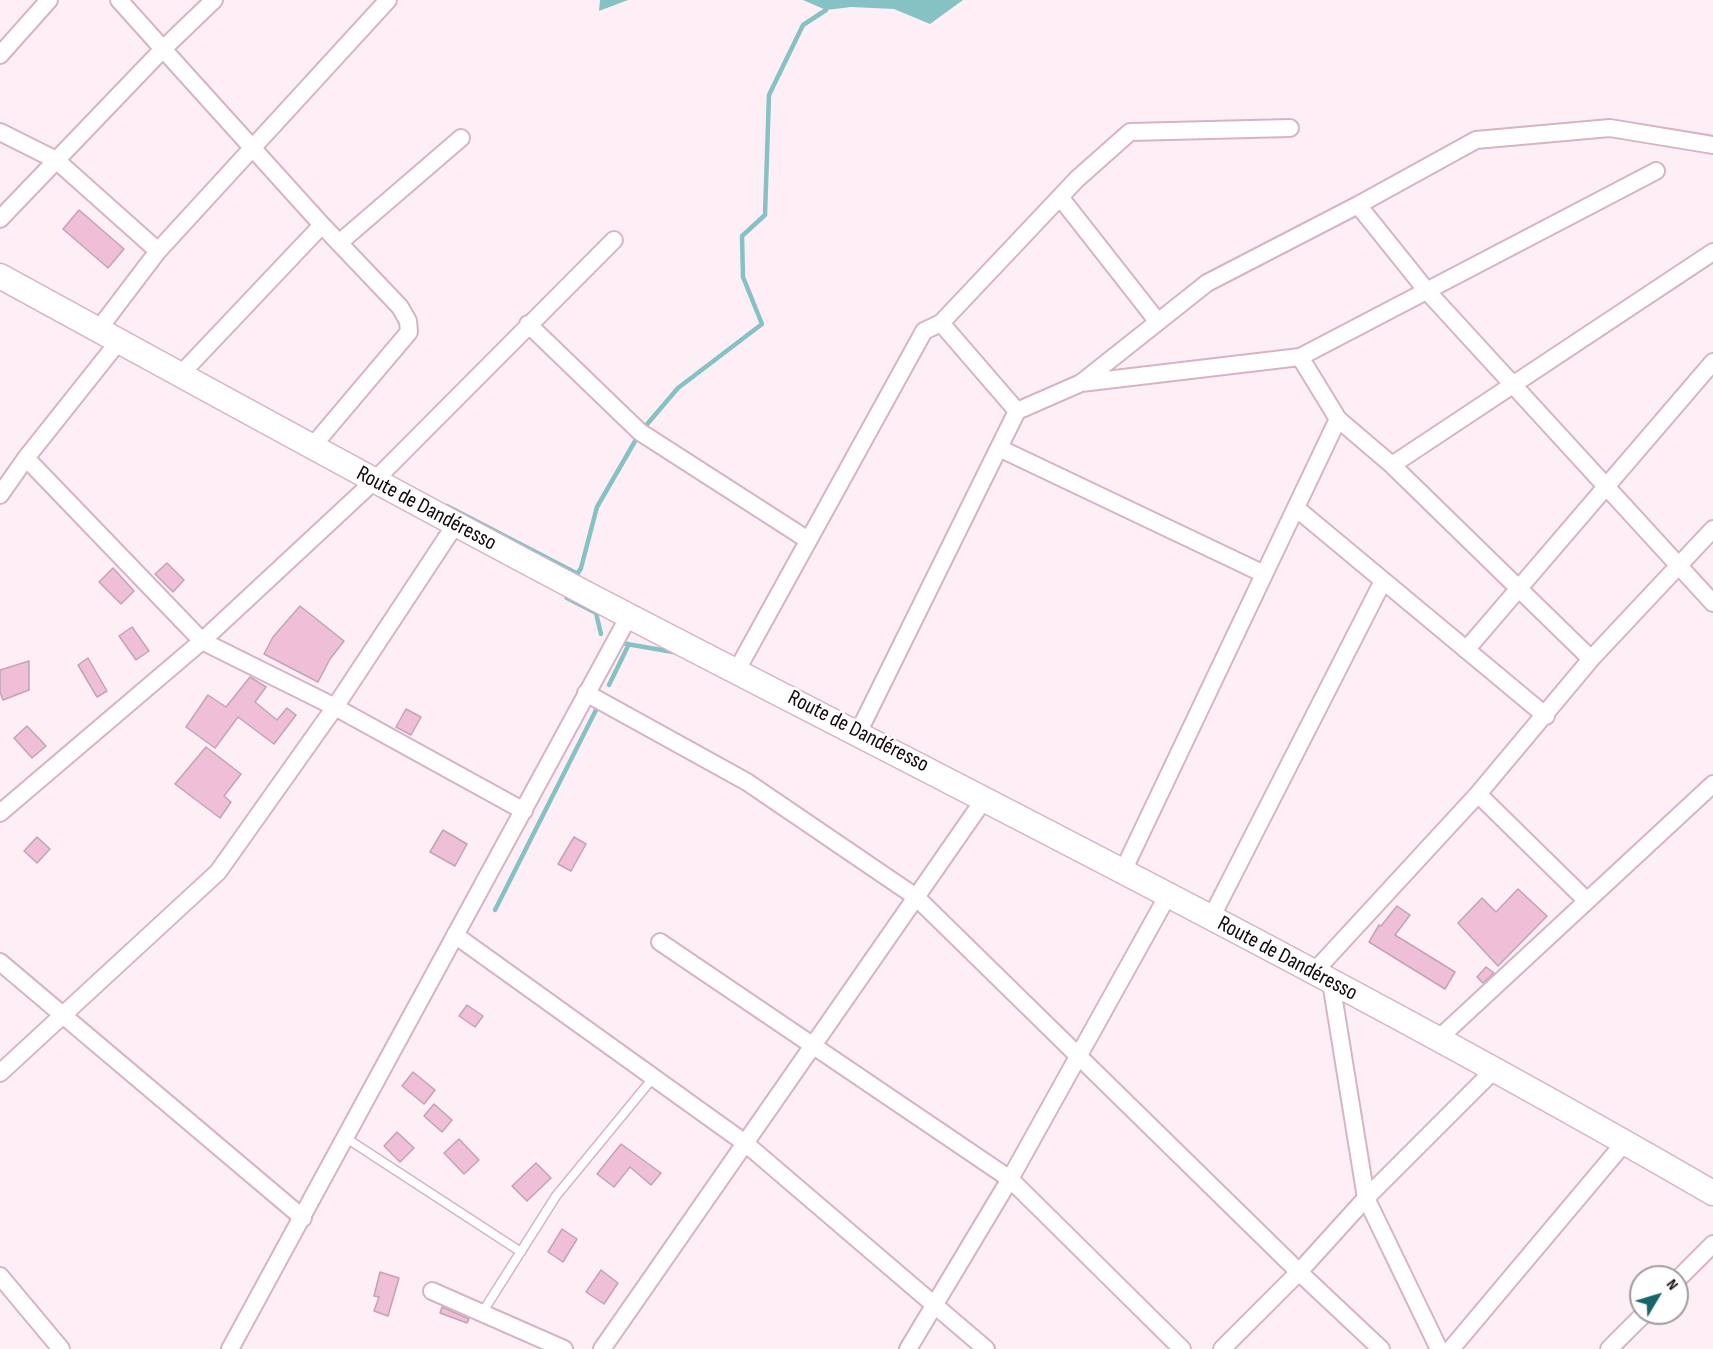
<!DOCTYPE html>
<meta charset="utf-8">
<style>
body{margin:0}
#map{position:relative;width:1713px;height:1349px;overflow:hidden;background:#feeff6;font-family:"Sofia Sans Condensed",sans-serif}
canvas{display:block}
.north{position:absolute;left:1629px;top:1265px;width:60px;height:60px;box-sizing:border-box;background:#fff;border:2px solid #a19c9f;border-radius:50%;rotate:52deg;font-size:16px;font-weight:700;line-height:24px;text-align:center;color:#13080e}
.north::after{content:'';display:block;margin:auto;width:21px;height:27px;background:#166568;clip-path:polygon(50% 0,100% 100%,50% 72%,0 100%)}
</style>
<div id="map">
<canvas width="1713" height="1349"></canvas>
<div class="north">N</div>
</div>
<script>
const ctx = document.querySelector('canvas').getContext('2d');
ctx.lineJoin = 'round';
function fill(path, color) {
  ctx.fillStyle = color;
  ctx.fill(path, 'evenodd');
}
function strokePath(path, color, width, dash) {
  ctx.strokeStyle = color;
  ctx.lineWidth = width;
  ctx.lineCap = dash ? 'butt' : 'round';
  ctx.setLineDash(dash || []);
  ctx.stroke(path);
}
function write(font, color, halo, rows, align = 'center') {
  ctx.font = font + ' "Sofia Sans Condensed",sans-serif';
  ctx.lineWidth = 5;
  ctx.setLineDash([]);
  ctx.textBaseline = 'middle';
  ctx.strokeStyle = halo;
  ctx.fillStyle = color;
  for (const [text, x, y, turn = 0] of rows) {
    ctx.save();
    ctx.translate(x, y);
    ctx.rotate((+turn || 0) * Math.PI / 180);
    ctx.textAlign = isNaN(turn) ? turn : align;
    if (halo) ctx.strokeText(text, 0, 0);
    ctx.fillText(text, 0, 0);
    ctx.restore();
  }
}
fill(new Path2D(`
 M600,0h28l-29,11z
 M803,0h160l-33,24 -36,-15 -43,-2 -25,3z`), '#86c2c4');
strokePath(new Path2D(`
 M643,429l35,-41 84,-64 -19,-47 -1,-41 23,-21 4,-120 34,-70 23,-15
 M447,506l131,68
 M575,578l6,-10 16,-61 41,-71
 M564,593l3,5 29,15 5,21
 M621,643l52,9
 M609,685l20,-41
 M495,910l101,-200`), '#86c2c4', 4.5);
const building = new Path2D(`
 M79,210l45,39 -16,19 -45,-39z
 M167,563l17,17 -11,12 -18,-18z
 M113,568l21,23 -13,13 -22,-22z
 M300,606l44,35 -14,18 -12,23 -54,-28 9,-17z
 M132,627l17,24 -13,9 -17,-24z
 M88,658l19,33 -10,6 -19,-32z
 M29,661v29l-26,10 -3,-8v-22z
 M250,677l16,10 -11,15 22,18 10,-12 9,7 -22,29 -36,-27 -23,31 -29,-21 22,-32 18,12z
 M406,709l15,8 -10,18 -15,-8z
 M27,726l19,20 -14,12 -18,-20z
 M206,747l35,27 -17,22 7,6 -11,16 -45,-34z
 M443,830l24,14 -12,22 -25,-14z
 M37,837l13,12 -13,14 -13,-12z
 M574,837l12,7 -15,27 -13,-7z
 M1518,889l29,27 -49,50 -40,-43 24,-25 14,14z
 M1397,906l13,9 -15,20 60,37 -10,17 -76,-47 10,-17 2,1z
 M1486,967l8,6 -11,10 -6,-6z
 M467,1005l16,11 -8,11 -16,-11z
 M413,1072l22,18 -11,14 -22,-18z
 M434,1104l18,16 -10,12 -18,-16z
 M397,1132l17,16 -14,14 -16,-16z
 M459,1139l20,21 -15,14 -20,-21z
 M621,1144l40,29 -10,12 -21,-18 -16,20 -17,-13z
 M536,1163l15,15 -24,23 -15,-15z
 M562,1229l15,10 -14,23 -15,-10z
 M601,1270l17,13 -14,21 -18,-12z
 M380,1272l19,6 -11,38 -14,-5 5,-14 -5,-1z
 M442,1307l27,12 -2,4 -27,-10z`);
fill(building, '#eebfd7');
strokePath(building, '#c5a2b5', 1.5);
const lane = new Path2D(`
 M346,1138l175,114
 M482,1313l74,-117 97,-118`);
const street = new Path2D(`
 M119,0l44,49 51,-49
 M0,55l49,-55
 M0,132l56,28 102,91 -60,79
 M1060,197l98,125
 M1358,205l69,86 286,312
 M0,219l163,-170 159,176 78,82 8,14 1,11 -98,116
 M339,243l122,-105
 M158,251l230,-251
 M941,323l136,-144 53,-47 160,-4
 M528,324l112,108 168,108
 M1300,357l356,-186
 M180,375l142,-150
 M1338,419l-38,-62 -219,26 126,-100 151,-78 118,-65 134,-12 103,17
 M999,448l265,126
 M26,458l176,183 133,66 189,104
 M1392,465l321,-213
 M0,495l26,-37 93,-117
 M1296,508l250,208
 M1466,650l247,-288
 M737,670l187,-339 17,-8 76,88
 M586,693l161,89 169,115 383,375 82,77
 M858,733l159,-322 64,-28
 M1478,794l109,107
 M0,813l202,-172 171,-159 241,-242
 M1123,871l215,-452 54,46 199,194
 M1211,918l172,-337
 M455,935l290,208 241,206
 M660,942l350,237 172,170
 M0,962l303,256
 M1313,973l165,-179 113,-135 122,-130
 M1437,1040l276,-256
 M0,1073l218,-201 117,-165 120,-182
 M0,1276l61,73
 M1677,1280l36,-36
 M432,1291l132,58
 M230,1349l399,-733
 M602,1349l383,-551
 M908,1349l102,-170 158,-284
 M1222,1349l77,-77 67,-74 -35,-216
 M1439,1349l-73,-151 128,-128
 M1451,1349l174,-207
 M1609,1349l36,-36`);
const secondary = new Path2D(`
 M0,276c209,114 416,229 627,339 364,189 731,372 1086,578`);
strokePath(lane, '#d7b3c6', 11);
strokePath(street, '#d7b3c6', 20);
strokePath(secondary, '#d7b3c6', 27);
strokePath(lane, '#fff', 8);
strokePath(street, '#fff', 16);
strokePath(secondary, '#fff', 24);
write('22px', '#13080e', '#fff', [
 ["Route de Dandéresso",426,509,28],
 ["Route de Dandéresso",858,732,27],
 ["Route de Dandéresso",1287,959,28]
]);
</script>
